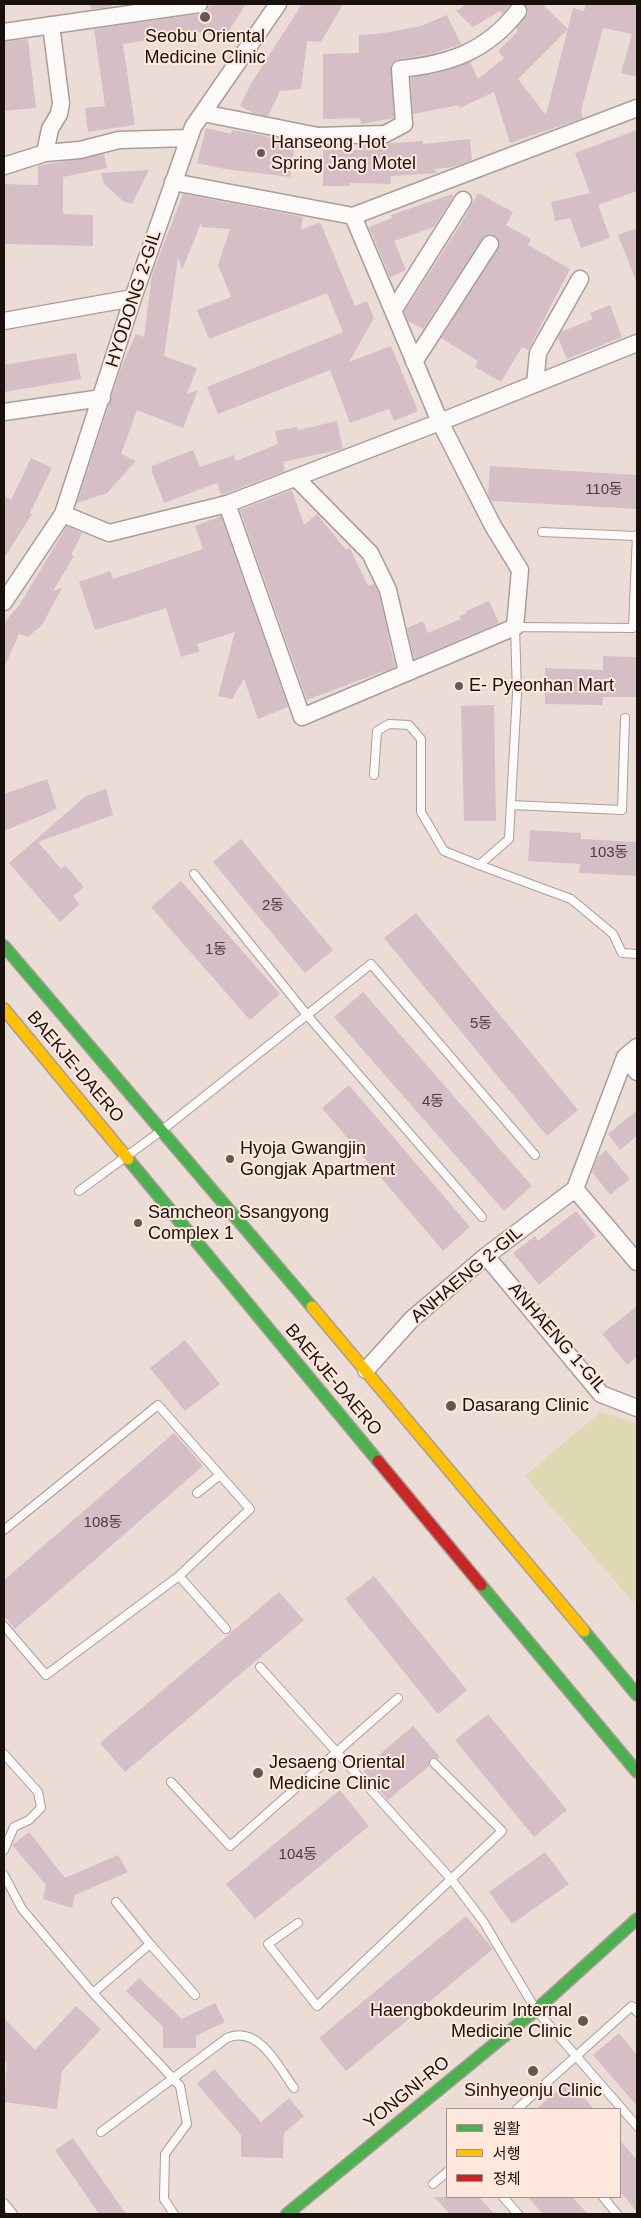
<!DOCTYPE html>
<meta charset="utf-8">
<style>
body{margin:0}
#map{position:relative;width:641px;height:2218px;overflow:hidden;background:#ecdcd6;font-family:Arial,"Noto Sans KR",sans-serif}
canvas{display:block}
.frame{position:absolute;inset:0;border:5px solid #1a110d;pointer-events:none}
.legend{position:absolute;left:446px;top:2108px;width:175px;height:90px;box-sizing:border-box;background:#fee8de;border:1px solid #a3928a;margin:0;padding:6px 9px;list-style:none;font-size:15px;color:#1a110d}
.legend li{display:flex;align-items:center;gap:10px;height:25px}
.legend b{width:25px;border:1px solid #a3928a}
</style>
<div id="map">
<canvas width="641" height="2218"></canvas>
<div class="frame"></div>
<ul class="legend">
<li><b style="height:6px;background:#4caf50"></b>원활</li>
<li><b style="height:6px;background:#ffc107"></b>서행</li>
<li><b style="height:6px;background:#c62828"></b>정체</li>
</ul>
</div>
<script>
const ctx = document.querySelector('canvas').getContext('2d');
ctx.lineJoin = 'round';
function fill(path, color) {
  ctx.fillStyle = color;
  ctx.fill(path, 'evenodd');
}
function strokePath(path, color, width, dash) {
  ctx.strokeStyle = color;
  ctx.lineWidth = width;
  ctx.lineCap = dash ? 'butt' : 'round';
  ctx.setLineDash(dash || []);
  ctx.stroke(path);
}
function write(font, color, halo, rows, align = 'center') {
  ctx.font = font + ' Arial,"Noto Sans KR",sans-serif';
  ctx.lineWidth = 4;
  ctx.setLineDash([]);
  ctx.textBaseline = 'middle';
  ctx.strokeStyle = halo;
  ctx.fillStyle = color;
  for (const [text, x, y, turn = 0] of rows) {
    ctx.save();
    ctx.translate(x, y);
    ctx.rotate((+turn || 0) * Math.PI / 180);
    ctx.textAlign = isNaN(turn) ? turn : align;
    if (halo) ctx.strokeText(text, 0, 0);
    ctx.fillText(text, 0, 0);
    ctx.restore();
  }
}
fill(new Path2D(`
 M600,1412l37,11v175l-4,4 -108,-126z`), '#ded9b3');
fill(new Path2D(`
 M90,4h21v3l-20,2z
 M224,4h22l-25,39 -16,-12 -82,13 12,81 -47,7 -3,-24 20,-2 -11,-77 106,-15 6,-2 3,-6z
 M302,4h41l-22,38 -14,-1 -6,48 -21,2 -12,25 -15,-3 -13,-7 12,-24z
 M467,4h44l-8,10 -3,-3 -27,16 -17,-16z
 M525,4h17l26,25 -50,50 28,36 27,-107 11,3 2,-7h51v73l-16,-4 11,-39 -29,-6 -22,83 2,7 -73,25 -16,-51 -34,16 -1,-3 -46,9 -2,-36 26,-5 33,-11 8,17 26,-21 -6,-7 20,-20 -2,-3 12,-15z
 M447,15l14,29 -29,10 -34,5 -7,5 3,54 -33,6 -1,-6 -37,1v-65l36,-1v-18l19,-1 43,-8z
 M28,39l8,69 -31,3 -1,-69z
 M206,128l25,6 1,-4 13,2 50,10 -5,35 -65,-8 -28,-6z
 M637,130v61l-39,14 12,33 -29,10 -11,-30 -15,3 -4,-19 39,-9 -15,-40z
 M470,139l2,21 -19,7 -20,2 6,4 -48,3v8l-41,-1v3h-27v-36h38v-5l62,-4v3z
 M104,154l3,14 -44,9v37l30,1v31l-89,-2v-60l34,1v-19z
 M149,170l-17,34 -9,-3 -19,-17 -3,-11z
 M478,193l35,19 -7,13 25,14 -3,6 42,24 -42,81 -6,-3 -21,35 -26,-15 3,-6 -37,-23 57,-89 2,-5 -4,-8 -6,-2 -8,5 -59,90 -15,-8 -4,-9 58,-90z
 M183,194l120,23 -2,13 19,-8 35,84 12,-5 7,17 -25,44 42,-16 27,65 -24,10 -5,-12 -39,14 -20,-53 -112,44 -11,-27 136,-55 -16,-39 -118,46 -12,-29 34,-13 -13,-32 12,-36 -28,-2 -1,-4 -19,47 -4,-12 -14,98 33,12 -10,26 11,-4 -15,38 -46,-18 -16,44 15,7 -29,32 -30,10 44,-135 15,-34 8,3 8,-62z
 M452,194l1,3 -19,30 -40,14 12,29 -16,7 -21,-50 23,-9 -1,-3z
 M637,228v53h-1l-18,-46z
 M610,305l12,32 -55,22 -9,-21 3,-6 32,-13 -3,-6z
 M76,353l5,26 -77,13v-27z
 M337,421l6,28 -60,13 2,9 -61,23 -3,1 -4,-12 -53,20 -12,-31v-6l41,-16 7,17 34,-12 2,6 42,-17 -3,-13 22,-4 1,3z
 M31,458l21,10 -22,45 2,1 -28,44v-63l7,5z
 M490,466l147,9v34l-146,-8 -3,-7z
 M292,490l12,35 13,-11 29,36 4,-2 18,38 6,-2 5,9 16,74 -88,33 -67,-190z
 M221,516l67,191 -30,12 -14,-40 -12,20 -14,-3 17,-64 -38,12 3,7 -19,6 -15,-49 -71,22 -16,-48 31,-11 3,8 90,-30 -8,-23z
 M67,526l15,7 -11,22 3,1 -21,35 9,-3 -20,37 -14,12 -9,-3 -15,34v-45l16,-19z
 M489,601l10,22 -85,36 -7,-31 16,-7 5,12 33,-14 -2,-3 8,-3 -1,-2z
 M603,656l34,1v40h-34l-1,8 -57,-1v-36l58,2z
 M494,705l2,116h-32l-3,-115z
 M47,779l10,30 -53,22v-37z
 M106,789l7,26 -75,27 23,27 4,-4 19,22 -11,9 7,8 -20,18 -51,-59 77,-67z
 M530,830l51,3v6l56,3v34l-58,-3 1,-9 -52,-3z
 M241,839l92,111 -28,23 -92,-111z
 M181,881l99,113 -30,26 -99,-113z
 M416,913l162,197 -31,26 -163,-198z
 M363,992l169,194 -28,25 -170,-194z
 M349,1085l121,142 -27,24 -121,-143z
 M637,1110v26l-17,14 -12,-16z
 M606,1150l24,29 -20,16 -18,-23 6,-15z
 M576,1211l20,25 -57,49 -26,-32 22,-17 3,5z
 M637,1306v51l-10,8 -25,-31z
 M185,1340l35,44 -35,27 -35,-43z
 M174,1433l29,33 -188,163 -11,-13v-36z
 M374,1576l93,114 -29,24 -93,-115z
 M279,1592l25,28 -179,152 -25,-29z
 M488,1714l79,96 -33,27 -79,-97z
 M413,1726l27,31 -10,2 -1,7 -41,34 -26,-31z
 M340,1790l29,36 -114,93 -29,-35z
 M29,1832l36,46 53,-23 10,17 -53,23 -3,13 -29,-9 3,-14 -34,-40z
 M545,1852l24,32 -57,40 -23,-32z
 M466,1916l27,33 -147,122 -27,-33z
 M139,1978l43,41 33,-16 10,19 -29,14v12h-33v-21l-37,-36z
 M76,2006l25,23 -39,42 -5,38 -53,-7 3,-39 -3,-3v-42l31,32z
 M619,2033l18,22v51l-44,-51z
 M214,2069l47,53 28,-24 15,18 -20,17 -1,25 -42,-1v-22l-44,-51z
 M569,2081l25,28h-58z
 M73,2138l53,76h-27l-44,-64z
 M620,2140l17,20v52l-17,-21z
 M434,2197h45l15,17h-44z
 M528,2197h44l16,17h-45z`), '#d5bec6');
const lane = new Path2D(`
 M542,532l94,4
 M637,535l-4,93 -118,-1 2,66 -8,146 -30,26 92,34 42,35 9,19 15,1
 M374,775l3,-44 12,-7 20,1 12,14v73l23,39 35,14
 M511,805l111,5 3,-92
 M194,874l113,141 175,202
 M79,1191l82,-60 210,-167 164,191
 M197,1493l23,-18
 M4,1530l154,-125 92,104 -71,67 -133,99 -42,-49
 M179,1576l47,53
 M260,1667l191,212 32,42 53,89 101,116
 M4,1754l34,38 3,16 -12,12 -15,7 -10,23
 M171,1782l59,64 168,-148
 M4,1875l18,34 71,84 87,93 7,38 -22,30 -1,45 10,15
 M116,1902l34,42
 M298,1923l-30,21 49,62 185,-175 -68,-68
 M93,1993l57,-49 45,51
 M517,2109l115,-103 5,6
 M101,2132l126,-94c32,-14 52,30 67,50
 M433,2184l14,-12
 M503,2197l15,17
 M603,2197l14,17
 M4,2203l9,11`);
const street = new Path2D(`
 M4,32l195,-28
 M203,113l115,23 67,-2 19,-10 -4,-55c49,-5 86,-17 118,-58
 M45,153l35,-3 39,-10 70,-2
 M4,166l41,-13 5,-24 9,-15 2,-11 -10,-78
 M173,182l180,34 284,-108
 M393,311l70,-111
 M4,321l129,-23
 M414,362l76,-118
 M535,384l3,-31 42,-74
 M4,412l98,-14
 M297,479l73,74 18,37 19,82
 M227,504l75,213 213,-90 5,-57 -27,-44 -53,-104 197,-79
 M63,514l46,19 118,-29 213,-82 -87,-206
 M4,602l59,-88 70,-216 60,-171 85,-123
 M625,1057l12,15
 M575,1189l62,73
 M486,1256l115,138 36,14
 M366,1370l46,-51 74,-63 89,-67 50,-132 12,-10`);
const fast = new Path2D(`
 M4,946l308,361
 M128,1159l250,302
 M481,1585l156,187
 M584,1631l53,64
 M287,2214l249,-204 101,-91`);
const slow = new Path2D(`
 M4,1009l124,150
 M312,1307l272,324`);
const jam = new Path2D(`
 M378,1461l103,124`);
strokePath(lane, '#a99d98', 10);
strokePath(street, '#a99d98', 19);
strokePath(fast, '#a99d98', 14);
strokePath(slow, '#a99d98', 14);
strokePath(jam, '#a99d98', 14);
strokePath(lane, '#fcfaf9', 8);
strokePath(street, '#fcfaf9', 16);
strokePath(fast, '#4caf50', 11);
strokePath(slow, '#ffc107', 11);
strokePath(jam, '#c62828', 11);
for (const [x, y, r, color] of [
 [205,17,6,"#645853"],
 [261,153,5,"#645853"],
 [459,686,5,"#645853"],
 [230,1159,5,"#645853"],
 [138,1223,5,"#645853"],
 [451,1406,6,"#645853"],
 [258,1773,6,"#645853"],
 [583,2021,6,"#645853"],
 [533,2071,6,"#645853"]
]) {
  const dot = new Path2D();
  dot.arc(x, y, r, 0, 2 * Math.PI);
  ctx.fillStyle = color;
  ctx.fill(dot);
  strokePath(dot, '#fee8de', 2);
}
write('15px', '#493c3b', null, [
 ["110동",604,490],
 ["103동",609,853],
 ["2동",273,906],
 ["1동",216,950],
 ["5동",481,1024],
 ["4동",433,1102],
 ["108동",103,1523],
 ["104동",298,1855]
]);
write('18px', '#1a110d', '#fee8de', [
 ["Seobu Oriental",205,37,"center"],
 ["Medicine Clinic",205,58,"center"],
 ["Hanseong Hot",271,143],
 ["Spring Jang Motel",271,164],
 ["E- Pyeonhan Mart",469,686],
 ["Hyoja Gwangjin",240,1149],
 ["Gongjak Apartment",240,1170],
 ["Samcheon Ssangyong",148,1213],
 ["Complex 1",148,1234],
 ["Dasarang Clinic",462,1406],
 ["Jesaeng Oriental",269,1763],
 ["Medicine Clinic",269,1784],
 ["Haengbokdeurim Internal",572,2011,"right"],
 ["Medicine Clinic",572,2032,"right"],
 ["Sinhyeonju Clinic",533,2091,"center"]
], 'left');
write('18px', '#1a110d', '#fee8de', [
 ["HYODONG 2-GIL",134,299,-72],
 ["BAEKJE-DAERO",75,1067,50],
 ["ANHAENG 2-GIL",467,1275,-40],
 ["ANHAENG 1-GIL",557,1338,49],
 ["BAEKJE-DAERO",333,1380,50],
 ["YONGNI-RO",407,2093,-39]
]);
</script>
